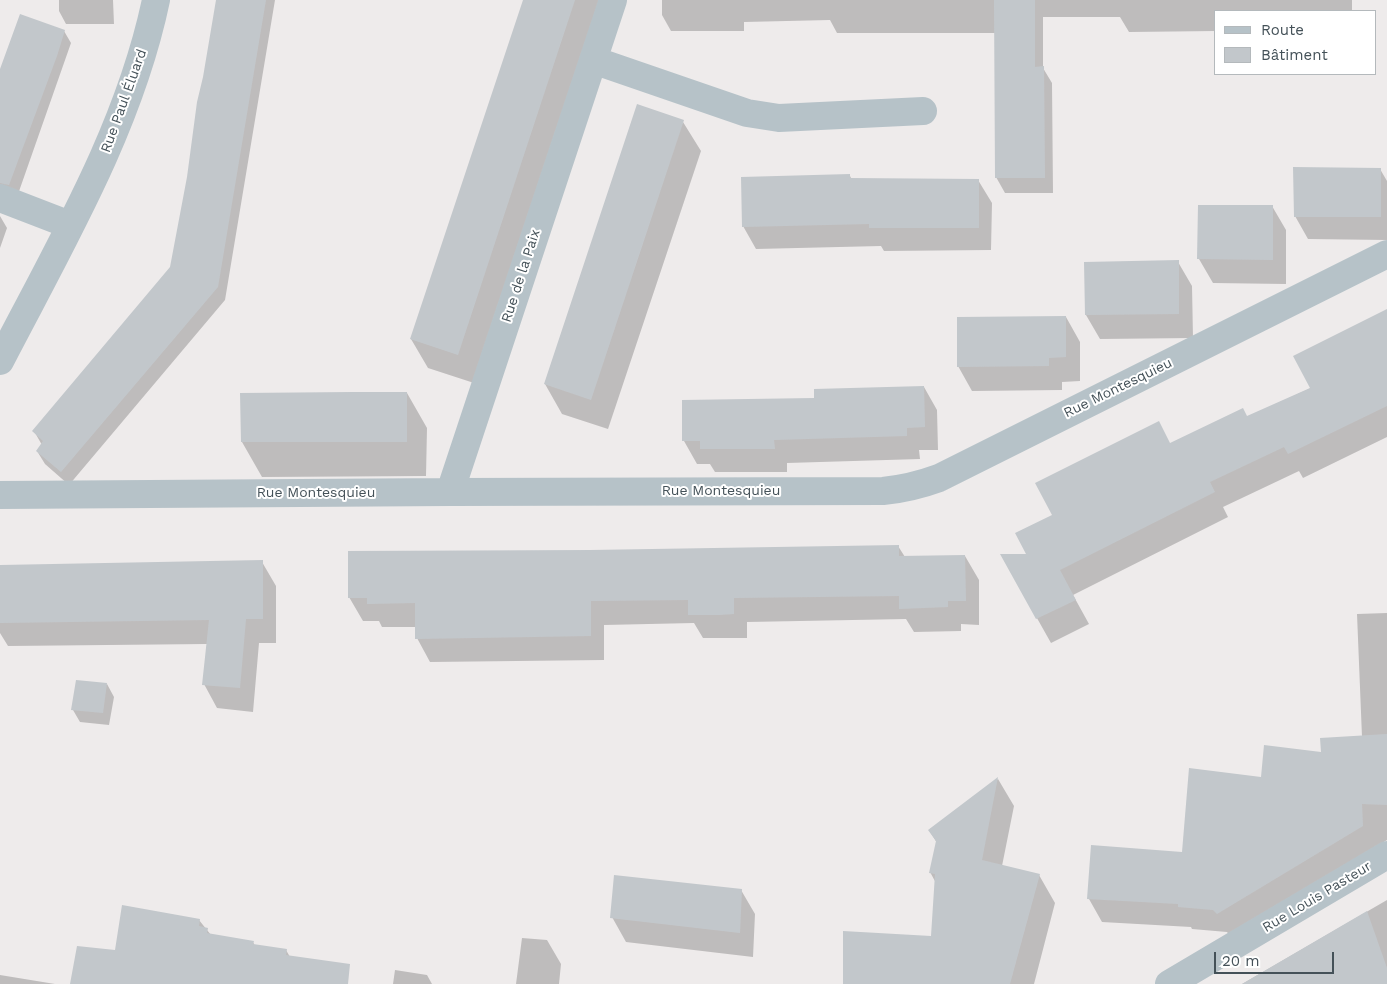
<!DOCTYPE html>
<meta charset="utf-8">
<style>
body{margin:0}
#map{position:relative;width:1387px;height:984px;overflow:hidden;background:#eeebeb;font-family:"Work Sans",sans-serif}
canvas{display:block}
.legend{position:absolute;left:1214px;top:10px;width:162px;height:65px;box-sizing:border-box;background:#fff;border:1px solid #b4b9bc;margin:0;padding:6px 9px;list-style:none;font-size:15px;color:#445158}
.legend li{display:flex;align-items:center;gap:10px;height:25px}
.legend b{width:25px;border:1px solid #b4b9bc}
.scale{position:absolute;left:1214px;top:952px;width:120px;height:22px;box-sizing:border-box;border:2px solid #445158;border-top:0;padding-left:6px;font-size:15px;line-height:18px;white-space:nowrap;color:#445158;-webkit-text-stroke:4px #fff;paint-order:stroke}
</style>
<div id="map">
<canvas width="1387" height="984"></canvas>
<ul class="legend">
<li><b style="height:6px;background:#b6c2c8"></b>Route</li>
<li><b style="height:14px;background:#c2c7cb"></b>Bâtiment</li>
</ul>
<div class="scale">20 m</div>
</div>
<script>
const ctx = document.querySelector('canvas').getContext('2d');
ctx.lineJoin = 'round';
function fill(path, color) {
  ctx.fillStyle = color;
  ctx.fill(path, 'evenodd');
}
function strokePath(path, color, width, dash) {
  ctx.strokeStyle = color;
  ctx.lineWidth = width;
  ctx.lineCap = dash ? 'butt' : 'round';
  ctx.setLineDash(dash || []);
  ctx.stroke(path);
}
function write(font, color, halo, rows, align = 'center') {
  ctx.font = font + ' "Work Sans",sans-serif';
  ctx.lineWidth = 4;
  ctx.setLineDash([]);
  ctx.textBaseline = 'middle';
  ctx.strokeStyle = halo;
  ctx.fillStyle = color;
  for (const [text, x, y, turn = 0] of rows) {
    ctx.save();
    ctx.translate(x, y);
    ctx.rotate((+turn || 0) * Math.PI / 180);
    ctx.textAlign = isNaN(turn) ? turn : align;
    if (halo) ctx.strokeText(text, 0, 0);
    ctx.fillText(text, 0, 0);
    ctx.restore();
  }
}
fill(new Path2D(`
 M59,0h54l1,24h-48l-7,-13z
 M217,0h58l-50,300 -156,185 -24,-21 -8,-13 5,-6 -8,-14 137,-164 17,-90z
 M524,0h77l-127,383 -46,-15 -17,-29z
 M662,0h690v11h-136v20l-87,1 -9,-15h-77v51l9,15 1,110h-48l-9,-16 -1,-144h-158l-7,-13 -86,2v9h-73l-9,-16z
 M64,31l7,12 -54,154h-17v-123z
 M683,122l18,29 -93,278 -46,-15 -17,-30z
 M1380,169l7,12v59l-79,-1 -13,-23z
 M850,176l2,4h126l14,23 -1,47 -107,1 -3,-5 -125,3 -13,-23z
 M1272,206l14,24v54l-73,-1 -14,-24z
 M0,216l7,12 -7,20z
 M1178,262l14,24 1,52 -93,1 -14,-24z
 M1387,311v126l-84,41 -4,-7 -76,36 5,10 -155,78 16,29 -38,19 -49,-87 26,-1 25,-39 118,-71 76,-28 64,-29z
 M1066,317l14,25v39l-18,1v8l-90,1 -14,-25z
 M924,387l13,23 1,40h-19l1,9 -133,4v9h-72l-5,-8h-13l-13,-23z
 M407,393l20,35 -1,48 -164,1 -20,-35v-48z
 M898,546l7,11 60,-1 14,24v45l-18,-1v7l-47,1 -8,-13 -159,3v16h-44l-9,-15 -90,2v35l-174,2 -13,-24 -1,-11h-34l-3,-6h-16l-14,-24 241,-46z
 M262,562l14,24v57h-17l-6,69 -36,-4 -13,-24 3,-40 -199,2 -8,-13v-67z
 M1387,613v227l-157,96 -3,-4 -35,-3 -1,-2 -89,-5 -13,-23 3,-53 92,7 78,-75 100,-41 -5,-123z
 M107,684l7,13 -5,28 -29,-3 -7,-12z
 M998,779l16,27 -12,60 37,9 16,28 -21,81h-190l88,-47 4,-54 -6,-11 7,-29 -8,-13z
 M741,890l14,24 -2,43 -127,-15 -14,-25z
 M1387,900v84h-145z
 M199,920l12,15 42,7 2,4 31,4 4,7 45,27h-263l44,-32z
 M522,938l25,2 14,24 -2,20h-43z
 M395,970l32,5 5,9h-39z
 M0,975l55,9h-55z`), '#0003');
fill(new Path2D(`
 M216,0h50l-48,287 -157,185 -25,-21 7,-10 -11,-10 138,-164 17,-90 10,-75 6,-25z
 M523,0h52l-117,355 -48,-16z
 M994,0h41v67l9,-1 1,112h-50z
 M20,14l45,16 -8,26 -48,129 -9,-2v-114z
 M637,104l47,16 -93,280 -47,-16z
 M1293,167l88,1v49h-87z
 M850,174v4l129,1v49h-110v-4l-127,3 -1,-50z
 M1198,205h75v55l-76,-1z
 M1179,260v54l-94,1 -1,-53z
 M1387,309v97l-99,48 -4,-7 -74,35 5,10 -155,78 16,30 -40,19 -36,-65h26l-11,-21 37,-18 -17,-32 124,-62 11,22 73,-35 4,8 63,-28 -17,-32z
 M1066,316v41l-17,1v8l-92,1v-50z
 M924,386l1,41 -18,1v8l-133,4 1,9h-75v-8h-18v-41l132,-2v-9z
 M352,392h55v50h-166l-1,-49z
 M899,545v11l66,-1 1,46h-18v6l-49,2v-13l-165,2v16l-15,1h-31v-15l-97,1v35l-176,3v-36l-48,1v-6h-19v-47l242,-1z
 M263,560v59h-17l-6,69 -38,-3 7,-65 -209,3v-58z
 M76,680l31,3 -4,30 -32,-3z
 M1387,734v71l-25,-1 1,22 -146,88 -4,-4 -35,-3v-3l-91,-5 4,-54 91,7 7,-84 72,9 3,-32 57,7 -1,-14z
 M998,777l-16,83 58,14 -30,110h-167v-53l88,5 4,-62 -6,-1 7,-32 -8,-11z
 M614,875l128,14 -2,44 -130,-15z
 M122,905l78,14 -1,7 9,2 -1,5 47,8 -1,3 34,5 -1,6 64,9 -2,20h-278l7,-38 38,4z
 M1367,911l20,57v16h-145z`), '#c2c7cb');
strokePath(new Path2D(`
 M593,60l154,53 32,5 144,-7
 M0,198l70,27
 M0,361c60,-116 129,-232 156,-361
 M450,492l163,-492
 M0,495l450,-3 433,-1c20,-2 37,-6 56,-13l448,-224
 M1169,984l218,-129`), '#b6c2c8', 28);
write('14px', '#445158', '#fff', [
 ["Rue Paul Éluard",124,101,-70],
 ["Rue de la Paix",521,276,-72],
 ["Rue Montesquieu",1118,388,-26],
 ["Rue Montesquieu",721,491],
 ["Rue Montesquieu",316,493],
 ["Rue Louis Pasteur",1317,897,-31]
]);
</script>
